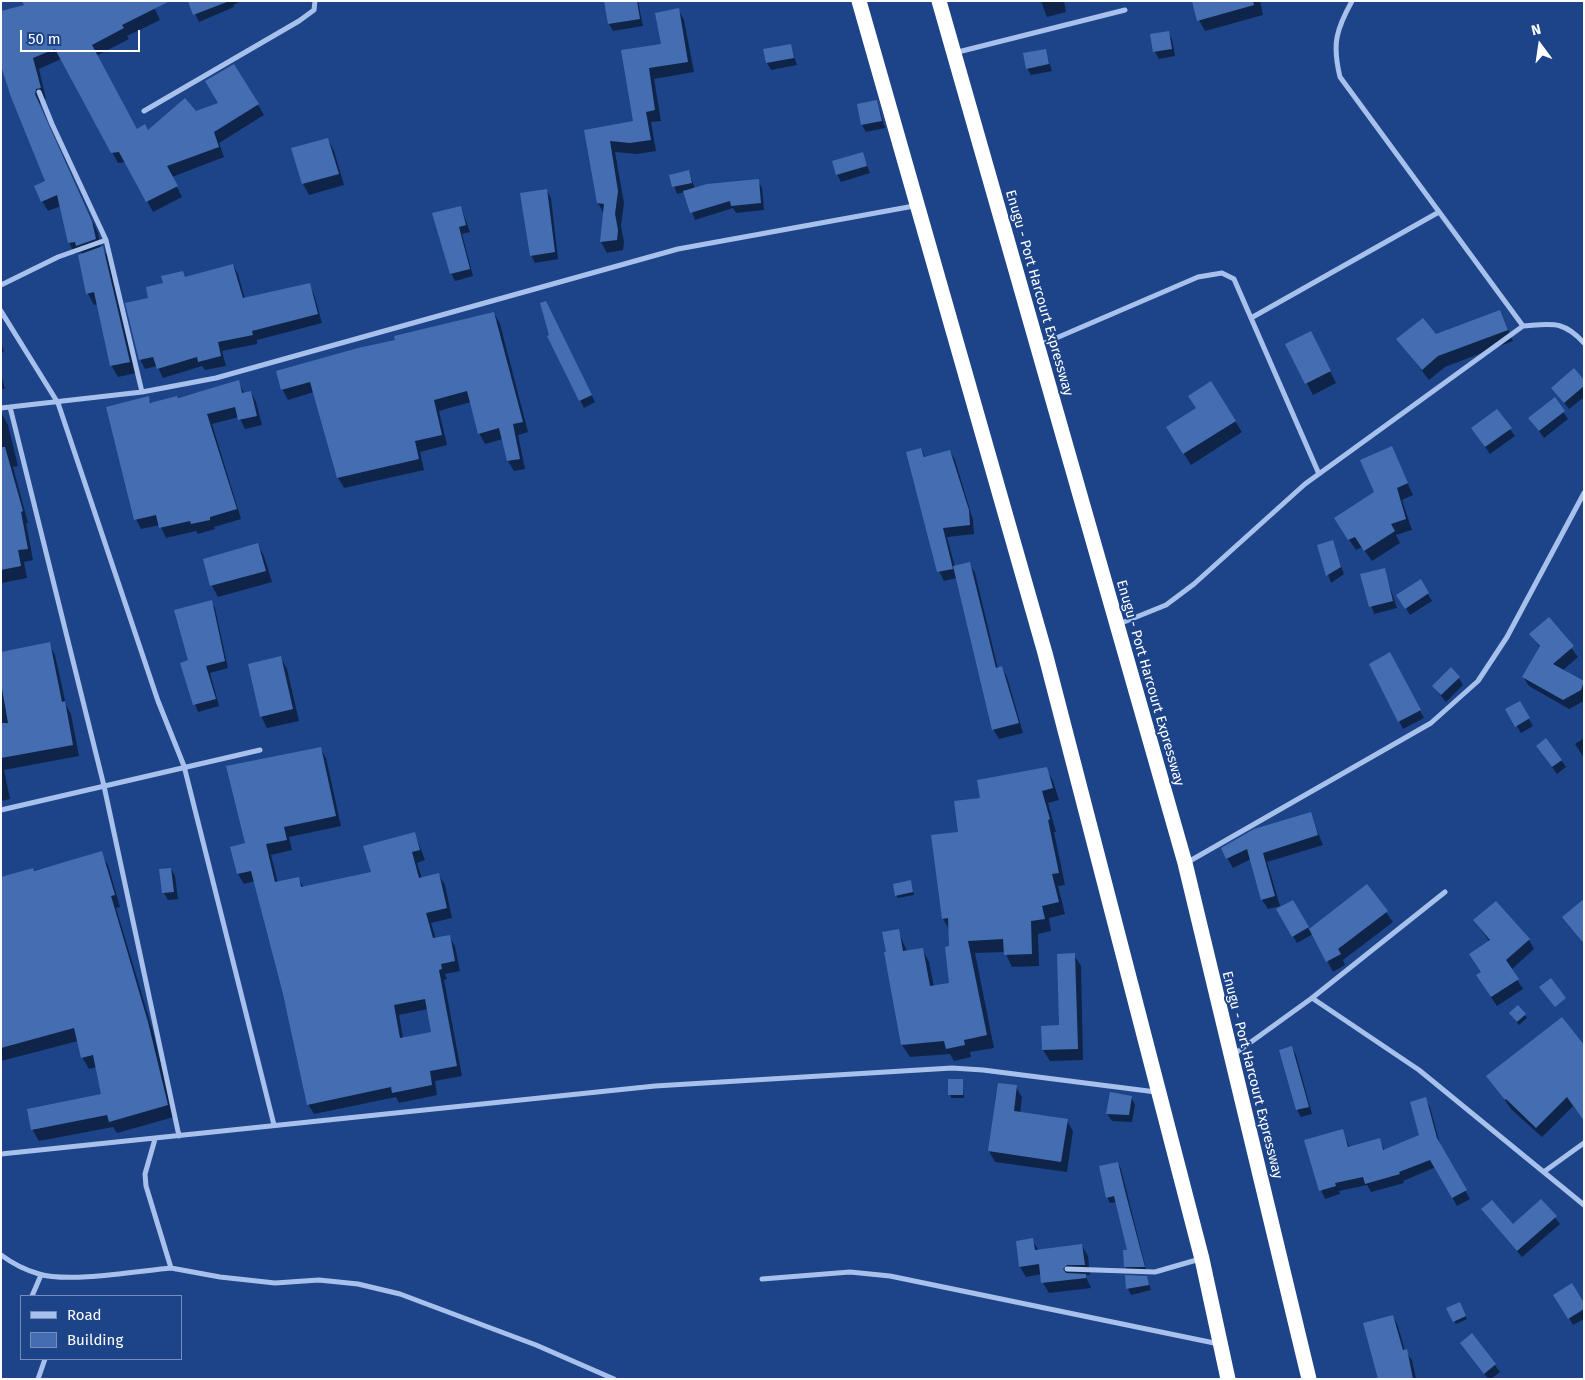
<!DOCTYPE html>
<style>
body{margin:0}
#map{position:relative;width:1585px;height:1380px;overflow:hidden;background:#1d4489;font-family:"Fira Sans",sans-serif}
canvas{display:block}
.frame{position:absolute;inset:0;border:2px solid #fff;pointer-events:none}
.legend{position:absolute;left:20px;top:1295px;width:162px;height:65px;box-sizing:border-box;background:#1d4489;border:1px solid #778fb8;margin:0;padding:6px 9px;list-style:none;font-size:15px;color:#fff}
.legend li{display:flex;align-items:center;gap:10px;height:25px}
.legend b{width:25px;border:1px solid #778fb8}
.north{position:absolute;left:1515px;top:20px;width:50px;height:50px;-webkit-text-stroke:4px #1d4489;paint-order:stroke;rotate:346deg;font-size:14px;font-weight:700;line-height:20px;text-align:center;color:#fff}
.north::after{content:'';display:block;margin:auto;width:18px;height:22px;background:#fff;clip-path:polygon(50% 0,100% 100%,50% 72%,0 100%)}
.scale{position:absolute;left:20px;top:30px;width:120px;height:22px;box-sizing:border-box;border:2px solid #fff;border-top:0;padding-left:6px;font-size:15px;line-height:18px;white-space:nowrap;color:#fff;-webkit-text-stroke:4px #1d4489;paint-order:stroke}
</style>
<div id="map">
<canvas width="1585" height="1380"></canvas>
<div class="frame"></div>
<ul class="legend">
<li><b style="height:6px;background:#a7c1ec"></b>Road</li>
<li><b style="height:14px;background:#456eb2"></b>Building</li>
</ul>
<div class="north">N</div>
<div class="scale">50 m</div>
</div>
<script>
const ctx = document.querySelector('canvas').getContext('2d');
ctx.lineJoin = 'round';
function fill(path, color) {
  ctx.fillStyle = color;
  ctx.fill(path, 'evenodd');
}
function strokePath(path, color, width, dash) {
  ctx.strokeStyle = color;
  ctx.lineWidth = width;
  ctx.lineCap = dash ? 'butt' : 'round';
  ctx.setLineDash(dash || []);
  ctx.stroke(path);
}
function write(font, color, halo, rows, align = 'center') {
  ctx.font = font + ' "Fira Sans",sans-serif';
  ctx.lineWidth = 4;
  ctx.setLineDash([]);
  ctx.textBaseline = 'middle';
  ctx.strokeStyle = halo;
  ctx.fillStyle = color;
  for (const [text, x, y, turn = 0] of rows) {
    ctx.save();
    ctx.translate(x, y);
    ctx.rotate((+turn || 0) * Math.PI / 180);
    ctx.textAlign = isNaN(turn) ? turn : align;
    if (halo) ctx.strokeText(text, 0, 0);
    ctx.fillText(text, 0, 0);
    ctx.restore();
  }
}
fill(new Path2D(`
 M151,1l9,19 -33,16 2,3 -33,17 41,74 11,2 48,-20 62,-7 6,10 -45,28 5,14 -52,20 10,20 -29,15 -27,-50 -8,1 -57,-104 -22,10 7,30h-5l-1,6 58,128 3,15 8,10 27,115 -18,4 -7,-12 -13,-61 -4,1 -6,-11 -6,-39 -1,-3 -6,2 -6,-11 -8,-37 -13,5 -6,-10 4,-19 -45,-121z
 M189,1h52l-8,4 1,2 -35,15z
 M608,1h30l5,25 -30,5 -4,-7z
 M1041,1h23l2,11 -19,5z
 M1194,1h66l3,14 -58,16 -6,-11z
 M678,9l6,11 10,52 -40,7 7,42 -10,1 5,29 -19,3 -22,-2 9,51 -3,23 3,16 -1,8 -16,3 -6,-11 3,-28 -6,-11 -12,-72 48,-9 -11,-71 40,-6z
 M1168,32l4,7 3,17 -16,3 -4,-7 -3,-17z
 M790,45l7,20 -26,5 -4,-7z
 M1045,50l7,21 -21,4 -4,-7z
 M877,101l8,27 -19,4 -4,-7 -4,-20z
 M328,139l6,12 10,34 -35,10 -6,-11z
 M862,153l8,20 -29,9 -4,-8z
 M689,172l6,17 63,-8 4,7 2,22 -28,3 -3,-5 -38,12 -10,-28 -8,2 -6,-18z
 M547,191l4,7 7,61 -23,4 -4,-8z
 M461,207l9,25 -8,2 11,42 -18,5 -4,-8z
 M233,265l5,9 7,25 64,-15 5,10 8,29 -65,17v4l-35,7 4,15 -21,4 -3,-4 -39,12 -6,-12 -12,3 -5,-10 10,-60 14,-15 18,-12 4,6z
 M550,310l45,92 -11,6 -36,-72h2z
 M1500,311l13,30 -68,26 -16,13 -31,-40 38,-5z
 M494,313l6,11 28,108 -10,3 7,34 -11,2 -6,-10 -5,-22 -18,5 -6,-11 -8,-31 -32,9 8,34 -27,7 4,18 -80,18 -6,-10 -24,-86 -26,8 -6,-11 114,-48z
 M1,340l3,12 -3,1z
 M1317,344l19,39 -23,12 -26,-50z
 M1,373l4,16h-4z
 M238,382l7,12 6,-2 5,10 6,23 -17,4 -6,-12 -27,7 29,95 -27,8 1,2 -17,5 -2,-3 -30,7 -6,-13 -19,4 -5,-10 12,-121 4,6z
 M1584,382v15l-15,12 -17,-21z
 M1554,399l14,20 -24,19 -14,-20z
 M1197,409l38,12 7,11 -51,33 -17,-27z
 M1497,411l18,25 -25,18 -13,-19z
 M2,414l6,11 10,41 -5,1 15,56h-2l7,37 -9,2 3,16 -26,5z
 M1391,448l22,47 -11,5 10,30 -16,5 4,8 -28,18 -10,-14 -6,3 -14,-21 33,-37z
 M921,449l5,9 24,-7 5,9 18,60 1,14 -27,3 8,30 14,-4 6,10 23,96 4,-1 5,9 16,56 -24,6 -6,-10 -36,-151 -13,3 -5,-10z
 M1332,542l12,32 -13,9 -13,-37z
 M258,545l6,11 8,26 -54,15 -6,-11 -8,-26z
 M1384,569l13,39 -23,6 -12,-39z
 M1420,581l12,20 -22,14 -12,-20z
 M211,601l4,7 13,60 -18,5 9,33 -21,6 -17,-48 9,-3z
 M1549,619l29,38 -16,14 22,12v18l-15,8 -40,-23 -6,-9 17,-29 -9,-14z
 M49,644l6,11 11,50 5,9 8,42 -75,14 6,29 -9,2v-148z
 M1390,654l34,64 -21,11 -33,-65z
 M281,658l6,11 12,52 -32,7 -6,-12z
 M1459,678l4,7 -17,17 -13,-16z
 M1519,702l14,24 -12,7 -14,-23z
 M1584,738v20l-9,-14z
 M1537,747l24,13 5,7 -9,7z
 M320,748l6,10 15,68 -52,11 3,13 -21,5 7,28 20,-5 6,10 68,-15 43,-39 10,26 -8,3 5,16 17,-4 6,10 7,33 -21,5 5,16 13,-3 6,10 5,25 -15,3 2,5 -3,1 18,96 -27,5 2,14 -38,8 -3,-6 -82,17 -6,-10 -23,-111 -30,-112 -11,3 -6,-10 -6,-26 14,-4zM428,1009l4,24 -29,5 -4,-23z
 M1046,769l7,12 6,19 -11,3 8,29h-2l11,53 -7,1 7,28 -16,4 2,13 -13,3 1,32 -27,1 -7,-15 -30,1 19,95 -24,4 1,5 -17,4 -4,-7 -40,3 -8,-12 -14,-92 10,-22 9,20 15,-2 7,13 5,25 17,-3 -1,-53 -7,-12 17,-86 22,-34z
 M1310,813l13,32 -56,17 13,44 -12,3 -6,-9 -11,-41 -18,9 -6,-10z
 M101,853l7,12 12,42 -4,1 38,127 20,82 -57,16 -4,-6 -74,14 -7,-12 71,-34 -6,-28 -8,2 -7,-12 -4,-16 -77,20v-182z
 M171,869l4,7 3,23 -10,1 -4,-7z
 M911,882l3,13 -16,3 -2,-3z
 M1367,886l26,36 -50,38 2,5 -12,7 -20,-38 -16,9 -19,-33 15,-9 16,29z
 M1584,901v44l-20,-28z
 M1495,902l34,38 5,9 -23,21 12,19 -26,17 -14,-21 -1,-12 8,-31 -16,-21z
 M1074,955l7,11 2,94 -33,1 -7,-11 17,-24z
 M1518,1007l9,11 -8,7 -7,-9z
 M1584,1047v74l-11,-15 -31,31 -31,-28 -23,-33z
 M1292,1048l4,7 16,59 -11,3 -4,-7 -16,-59z
 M949,1080h13l2,18h-13z
 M1016,1087l6,10 -2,17 47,7 6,10 -6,41 -72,-10 -6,-11z
 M1111,1094l20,3 4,8 -3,17 -20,-1 -5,-7z
 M1425,1099l5,8 11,41 29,51 -13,7 -21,-39 -33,14 1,2 -33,9 -4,-7 -28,6 1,3 -15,5 -4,-9 21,-60 8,18 29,-8 6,11 36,-15z
 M1118,1163l3,6 26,104 -18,-1 -4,-6 4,-15 -12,-49 -7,1 -3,-6z
 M1541,1201l19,23 -38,33 -40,-47 31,16z
 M1032,1240l7,11 43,-5 6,10 2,19h-5l6,13 -42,5 -6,-10 -1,-9 -16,3 -6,-10z
 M1126,1277h20l5,13 -20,5 -3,-6z
 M1555,1295l29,10v14l-11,6z
 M1461,1306l6,13 -11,5 -8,-15z
 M1393,1316l5,10 7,25 7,9 4,19h-36z
 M1472,1335l28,37 -9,7h-3l-27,-36z`), '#0007');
fill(new Path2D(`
 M22,1h148l-48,24 2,3 -32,17 45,84 8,-5 3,6 37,-32 11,13 22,-8 -13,-22 29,-17 25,40 -45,28 5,15 -52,19 11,20 -32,16 -27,-50 -8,1 -56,-104 -22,9 8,30 -5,1 -1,5 57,127 4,18 -20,7 -1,-4 -7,1 -11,-48 -16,7 -7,-16 11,-5 -34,-84 -10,-31v-55l23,-6z
 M188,1h39v1l-34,13z
 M604,1h33l3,18 -32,5z
 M1192,1h61l1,4 -57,16z
 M679,8l9,54 -39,6 6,42 -9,2 5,28 -21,3 -20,-2 8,50 -3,23 3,16 -1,10 -17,2 4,-38 -7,-1 -13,-73 49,-9 -12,-71 40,-6 -6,-31z
 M1169,31l3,18 -19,3 -3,-18z
 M791,44l3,14 -28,5 -3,-14z
 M1046,49l3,15 -23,5 -3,-16z
 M877,100l5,21 -21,4 -4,-21z
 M328,138l11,36 -37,10 -11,-36z
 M863,152l4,14 -31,9 -4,-14z
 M689,170l3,13 -20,4 -3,-12z
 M759,179l2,24 -30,3 -1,-5 -40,12 -7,-22 24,-7z
 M547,189l8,63 -25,4 -10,-63z
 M461,206l5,19 -7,2 11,42 -20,5 -18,-61z
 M103,246l27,116 -20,4 -16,-74 -8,2 -8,-39z
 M233,264l10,34 67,-15 8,31 -66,17 1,4 -35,7 3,14 -23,6 -1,-5 -40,12 -4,-12 -14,3 -14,-57 23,-5 -2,-11 17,-4 -2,-7 22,-5 2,6z
 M546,301l46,94 -13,6 -32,-65 2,-1 -9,-32z
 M1500,310l8,20 -70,26 -16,14 -26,-31 27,-21 13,16z
 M494,312l29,110 -10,2 7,35 -13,2 -8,-33 -21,6 -11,-43 -33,9 8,35 -27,6 4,18 -82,19 -27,-96 -29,8 -5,-19 82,-23 37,-8 -1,-4z
 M1311,331l20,40 -26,13 -20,-40z
 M1574,368l10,12v6l-20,17 -13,-15z
 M239,380l3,13 9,-2 6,25 -19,4 -3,-13 -28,7 30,95 -27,8v3l-19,4 -1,-3 -31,7 -3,-13 -22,5 -28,-113 43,-11 1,7 27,-7 1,2z
 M1211,381l25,40 -53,33 -17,-27 30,-19 -8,-12z
 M1555,397l10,14 -26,20 -11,-13z
 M1497,409l15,19 -27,19 -14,-19z
 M1392,446l16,37 -11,5 9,31 -15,5 4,7 -31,20 -9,-14 -7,3 -14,-22 40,-26 -14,-32z
 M1,447h4l18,64 -2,1 7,37 -10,1 3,16 -20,4z
 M921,448l3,9 26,-7 19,60 1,15 -27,3 10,41 -16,3 -31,-120z
 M1333,540l8,27 -15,9 -9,-31z
 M258,543l8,28 -56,15 -7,-27z
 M970,562l26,106 6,-2 17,57 -27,7 -39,-164z
 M1385,568l8,33 -24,6 -9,-33z
 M1421,579l8,14 -24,16 -9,-14z
 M212,600l13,61 -19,5 10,33 -23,6 -13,-42 8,-3 -14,-50z
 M1549,617l25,29 -21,18 31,17 -3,9 -18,10 -41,-23 18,-31 -11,-12z
 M50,642l12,60 3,-1 8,44 -72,13v-35h7l-7,-40v-31z
 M1390,652l31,58 -23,12 -29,-58z
 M281,656l12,53 -33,8 -12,-53z
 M1451,667l9,10 -19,18 -9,-9z
 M1520,701l10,17 -15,9 -10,-18z
 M1546,738l16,22 -10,7 -16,-21z
 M321,747l15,69 -52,11 3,13 -21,4 9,38 24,-5 2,10 70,-15 -8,-26 52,-14 5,18 -8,2 7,26 20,-5 8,35 -21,5 7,25 17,-3 5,26 -14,3 1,5 -3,1 18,96 -27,5 2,14 -40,8 -1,-6 -84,18 -24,-111 -32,-123 -14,3 -7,-27 15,-4 -19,-77zM425,999l6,33 -31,6 -6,-33z
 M1047,767l6,21 -11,3 8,28 -2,1 11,53 -7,1 7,28 -17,4 3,13 -14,2 1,33 -28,1 -1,-16 -35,2 19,94 -23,5 1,5 -19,4 -2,-8 -43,4 -17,-93h2l-4,-20 17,-3 4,22 20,-3 7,38 19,-3 -4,-36 4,-1 -1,-28 -6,1 -11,-84 27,-3 -4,-31 26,-3 -3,-18z
 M1311,812l7,23 -55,18 12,43 -14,4 -14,-51 -21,10 -5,-11 33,-19z
 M102,851l13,44 -4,1 37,126 20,83 -59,17 -2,-7 -76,15 -4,-21 74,-15 -8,-39 -12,3 -7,-30 -73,20v-171l32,-9 1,3z
 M171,868l3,24 -12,1 -3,-24z
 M911,880l2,12 -18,4 -2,-12z
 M1367,884l21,27 -50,38 3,5 -15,8 -17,-33z
 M1584,899v45l-22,-27z
 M1293,900l16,27 -17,10 -16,-28z
 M1496,901l34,38 -24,21 13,19 -28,18 -15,-22 5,-3 -12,-18 21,-14 -17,-20z
 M1075,953l3,96 -36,1 -1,-24 18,-1 -2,-71z
 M1551,978l15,20 -11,9 -16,-20z
 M1518,1005l8,9 -9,8 -8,-9z
 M1562,1017l22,28v76l-17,-24 -31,31 -30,-29 -1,1 -19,-24z
 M1292,1046l17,61 -13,3 -17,-60z
 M948,1079h15v16h-15z
 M998,1083l19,2 -3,26 54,8 -7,43 -73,-11z
 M1110,1092l22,4 -3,19 -23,-1z
 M1426,1097l11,41 30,52 -15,8 -22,-38 -31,12 1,2 -35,10 -2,-7 -28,6 1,3 -17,5 -15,-51 39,-11 5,18 32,-9 3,12 36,-15 -9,-33z
 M1118,1162l7,29 20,76h-21l-1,-17h4l-13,-54 -8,2 -7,-32z
 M1541,1199l16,17 -40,35 -36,-42 11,-9 21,24z
 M1033,1238l2,12 47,-6 3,21h-18l-4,4 3,4 20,1v4l-45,5 -2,-19 -20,3 -3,-26z
 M1125,1275l22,1 2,9 -23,4z
 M1572,1283l12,20v6l-16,10 -15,-24z
 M1460,1302l6,14 -13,6 -7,-14z
 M1393,1315l10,35 4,-1 6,30h-35l-15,-56z
 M1472,1333l24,31 -12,10 -24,-31z`), '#456eb2');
strokePath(new Path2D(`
 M1352,1c-16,29 -20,43 -12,76l183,249
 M954,53l171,-43
 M39,92l13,32 54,116 36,152
 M144,111l155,-90 15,-11 1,-9
 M1,285l57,-28 48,-17
 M1,311l57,92 100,298 26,65 90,359
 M1251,318l188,-106
 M1040,345l158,-68 24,-4 12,6 85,195
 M10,407l94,379 75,350
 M1,408l141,-16 74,-14 462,-129 236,-43
 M1119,624l47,-19 28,-21 111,-100 218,-158c29,-2 40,-6 61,17
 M1,810l259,-60
 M1188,862l243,-139 47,-42 29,-44 77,-144
 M1312,998l107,72 165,135
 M1233,1055l79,-57 133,-106
 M155,1139l-10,35 1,12 25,82 49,9 55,6 44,-3 39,4 42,10 136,51 78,34
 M1,1154l654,-68 297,-18 31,2 173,22
 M1545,1171l39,-28
 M1,1255c12,9 24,15 38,19 30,9 99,-3 132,-6
 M1067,1269l88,3 45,-13
 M762,1279l88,-7 40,4 329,68
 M32,1296l9,-21
 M38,1379l7,-20`), '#a7c1ec', 5);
strokePath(new Path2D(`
 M859,1l186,652 157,606 26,120
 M939,1l246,862 124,516`), '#fff', 15);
write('14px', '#fff', '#1d4489', [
 ["Enugu - Port Harcourt Expressway",1039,293,74],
 ["Enugu - Port Harcourt Expressway",1150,683,74],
 ["Enugu - Port Harcourt Expressway",1252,1075,76]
]);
</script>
